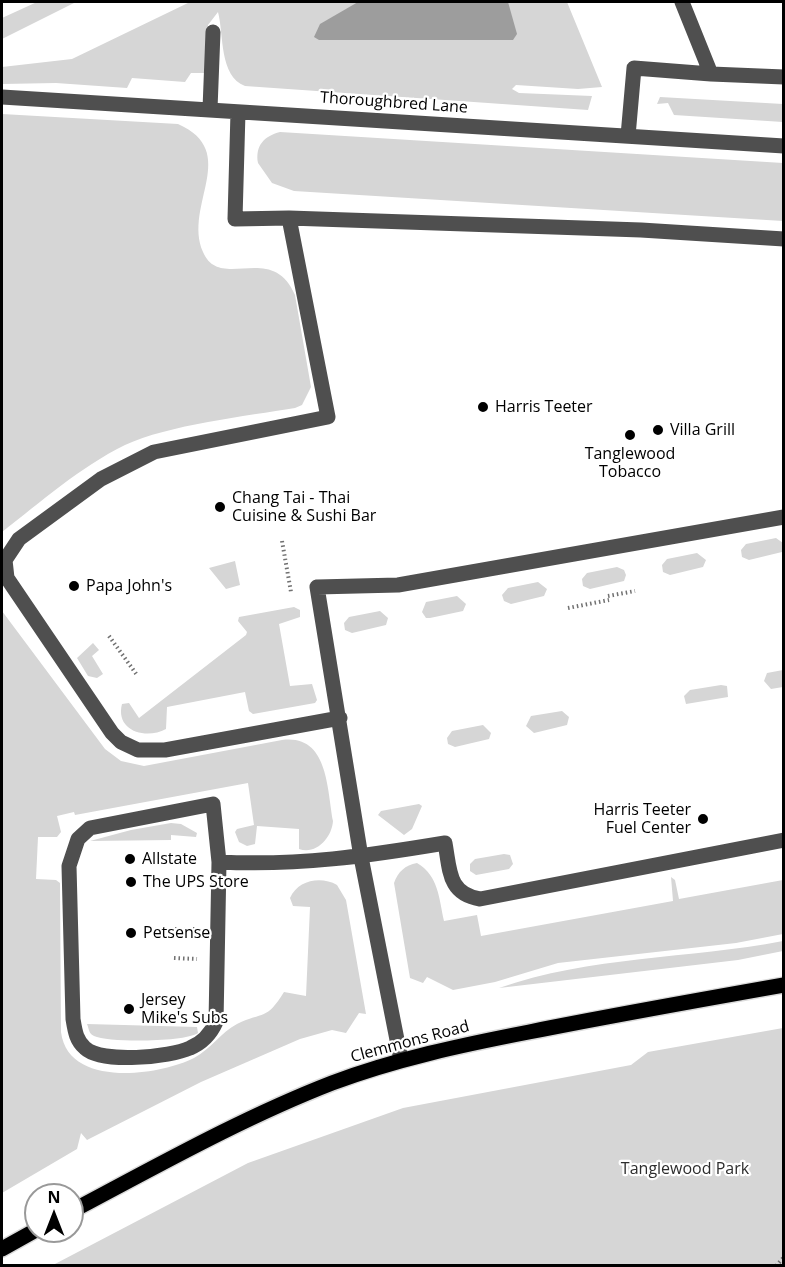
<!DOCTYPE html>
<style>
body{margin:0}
#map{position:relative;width:785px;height:1267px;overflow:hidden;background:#fff;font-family:"Open Sans",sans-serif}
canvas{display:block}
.frame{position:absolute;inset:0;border:3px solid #000;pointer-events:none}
.north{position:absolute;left:24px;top:1183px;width:60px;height:60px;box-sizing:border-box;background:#fff;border:2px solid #999;border-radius:50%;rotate:0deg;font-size:16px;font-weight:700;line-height:24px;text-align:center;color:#000}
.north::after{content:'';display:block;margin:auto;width:21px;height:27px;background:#000;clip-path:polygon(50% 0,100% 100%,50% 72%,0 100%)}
</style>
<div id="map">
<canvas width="785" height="1267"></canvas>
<div class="frame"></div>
<div class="north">N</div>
</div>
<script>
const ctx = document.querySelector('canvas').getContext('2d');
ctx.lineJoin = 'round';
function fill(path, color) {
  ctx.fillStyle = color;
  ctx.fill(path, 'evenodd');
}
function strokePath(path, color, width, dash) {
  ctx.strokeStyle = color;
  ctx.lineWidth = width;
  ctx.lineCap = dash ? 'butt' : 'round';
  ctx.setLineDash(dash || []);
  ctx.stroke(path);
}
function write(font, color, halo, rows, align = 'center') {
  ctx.font = font + ' "Open Sans",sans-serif';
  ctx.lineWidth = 4.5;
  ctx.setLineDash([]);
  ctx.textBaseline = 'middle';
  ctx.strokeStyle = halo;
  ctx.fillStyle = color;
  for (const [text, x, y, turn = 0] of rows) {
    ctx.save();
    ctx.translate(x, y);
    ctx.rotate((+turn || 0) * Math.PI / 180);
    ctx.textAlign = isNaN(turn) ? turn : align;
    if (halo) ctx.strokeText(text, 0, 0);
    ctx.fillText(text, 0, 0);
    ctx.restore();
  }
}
fill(new Path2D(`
 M37,2h39l-74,37v-21z
 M190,2h377l35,85 -24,2 -62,-4 -4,4 7,4 73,3 -4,14 -343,-24c-26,-10 -21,-51 -27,-74l-10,13 -3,48h-14l-6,9 -53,-4 -5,10 -71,-5 -54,1v-17l70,-8z
 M660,97l123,7v18l-109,-7 -6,-12 -11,1z
 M2,114l176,10c63,28 5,81 25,128 17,40 69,-11 92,43l16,92 -9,18 -7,3c-48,8 -127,17 -170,37 -45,22 -84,57 -123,87z
 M280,132l503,31v58l-489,-30 -22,-8 -14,-20c-3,-17 6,-27 22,-31z
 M776,538l7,5 -1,9 -33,8 -7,-3 -1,-7 5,-6z
 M697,553l9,7 -3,7 -33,8 -7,-3 -1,-7 5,-6z
 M235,561l5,24 -14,4 -17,-21z
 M617,567l7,3 2,5 -2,6 -34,8 -7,-3 -1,-7 5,-6z
 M538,582l9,7 -3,7 -33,8 -7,-3 -2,-6 6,-7z
 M457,596l9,8 -3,7 -33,7h-4l-4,-6 4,-10z
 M294,607l6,3v7l-21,7 11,62 22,-2 5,16 -2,3 -62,11 -4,-3 -4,-19 -78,15 -1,22c-20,11 -51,2 -44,-25l7,-1 10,15 107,-83 1,-3 -9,-11 1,-4z
 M2,611l103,138 16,12 23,5 138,-26c46,-6 45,48 51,81 -1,16 -16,34 -34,28v-20l-42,-3 -2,18 -8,2 -8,-4 -4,-10 2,-3 17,-4 -6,-42 -173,32 -1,-3 -17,4 4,16 -4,5h-19l-2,42 20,1 4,3 1,149c7,56 97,44 133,26 17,-9 27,-26 43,-34 27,-13 29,-3 47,-32l22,4 4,-89 -17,-1 -3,-8c8,-18 31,-22 47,-13l9,15 20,114 -7,-1 -13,20 -14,-3 -32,9 -99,43 -114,58 -6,-7 -4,16 -75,44z
 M380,611l8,7 -2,7 -34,8 -7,-3 -1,-7 5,-6z
 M93,643l6,7 -7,6 11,18 -6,4 -9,-2 -11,-18z
 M783,670v17l-12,2 -7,-8 3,-8z
 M721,685l6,1 1,11 -42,7 -2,-8 6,-6z
 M562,711l7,6 -2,8 -33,8 -8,-7 5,-10z
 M483,725l8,8 -2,6 -34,8 -7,-3 -1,-6 5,-7z
 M419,804l3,2 -10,23 -8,6 -26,-20 3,-4z
 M171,823l10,1 16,9 -1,4 -25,-2v5l-81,1 41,-11z
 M504,854l6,1 3,9 -4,5 -33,6 -6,-4v-7l5,-5z
 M417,863c22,13 22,36 27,58l33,-6 4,21 192,-35 -2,-24 4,3 4,19 104,-19v54l-47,9 -178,20 -63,19 -42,8 -26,-13 -4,6 -13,-5 -16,-95c4,-11 11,-18 23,-20z
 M783,941v10l-45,9 -239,28c91,-32 190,-29 284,-47z
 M87,1024l110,3 1,6c-13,9 -89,10 -104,3 -5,-2 -5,-7 -7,-12z
 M783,1028v237h-730l195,-102 155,-55 228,-43 17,-13z`), '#d6d6d6');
fill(new Path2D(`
 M358,2h150l9,32 -4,6h-194l-5,-3 6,-13z`), '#9d9d9d');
const major = new Path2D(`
 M72,1211c85,-45 170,-93 260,-128 64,-24 130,-38 197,-51 85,-17 170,-32 255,-47
 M2,1249l34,-19`);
strokePath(major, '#dbdbdb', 18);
strokePath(new Path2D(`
 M282,541l9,51
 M608,596l27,-5
 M568,608l41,-8
 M109,636l28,39
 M175,929h23
 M174,958l23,1
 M776,1266l8,-9`), '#717171', 4, [1.5, 3]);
strokePath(new Path2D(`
 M682,2l29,72 73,3
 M2,97l782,49
 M210,109l3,-77
 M238,112l-3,107 54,-1 352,12 143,9
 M628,136l6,-68 77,6
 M289,218l39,199 -174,35 -53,27 -82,60 -14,21 2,18 105,155 9,9 17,8h27l175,-32
 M219,862l-3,160c-5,11 -14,21 -26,26 -20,9 -88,16 -105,0 -9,-8 -10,-17 -12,-29l-4,-153 9,-27 12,-11 123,-24 6,58c80,4 148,-6 226,-19 5,27 3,51 35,56l304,-59
 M401,1060l-40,-203 -44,-270 81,-2 386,-68`), '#4f4f4f', 15);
strokePath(major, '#000', 15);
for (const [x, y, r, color] of [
 [483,407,6,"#000"],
 [658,430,6,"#000"],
 [630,435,6,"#000"],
 [220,507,6,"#000"],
 [74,586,6,"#000"],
 [703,819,6,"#000"],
 [130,859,6,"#000"],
 [131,882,6,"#000"],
 [131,933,6,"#000"],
 [129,1009,6,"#000"]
]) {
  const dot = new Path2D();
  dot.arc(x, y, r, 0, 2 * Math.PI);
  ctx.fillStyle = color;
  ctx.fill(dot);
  strokePath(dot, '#fff', 2);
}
write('16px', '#000', '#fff', [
 ["Thoroughbred Lane",394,103,4],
 ["Clemmons Road",410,1042,-15]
]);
write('16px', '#000', '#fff', [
 ["Harris Teeter",495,407],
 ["Villa Grill",670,430],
 ["Tanglewood",630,454,"center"],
 ["Tobacco",630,472,"center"],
 ["Chang Tai - Thai",232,498],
 ["Cuisine & Sushi Bar",232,516],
 ["Papa John's",86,586],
 ["Harris Teeter",691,810,"right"],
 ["Fuel Center",691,828,"right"],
 ["Allstate",142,859],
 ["The UPS Store",143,882],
 ["Petsense",143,933],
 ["Jersey",141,1000],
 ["Mike's Subs",141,1018]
], 'left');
write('16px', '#2d2d2d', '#fff', [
 ["Tanglewood Park",685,1169]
]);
</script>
